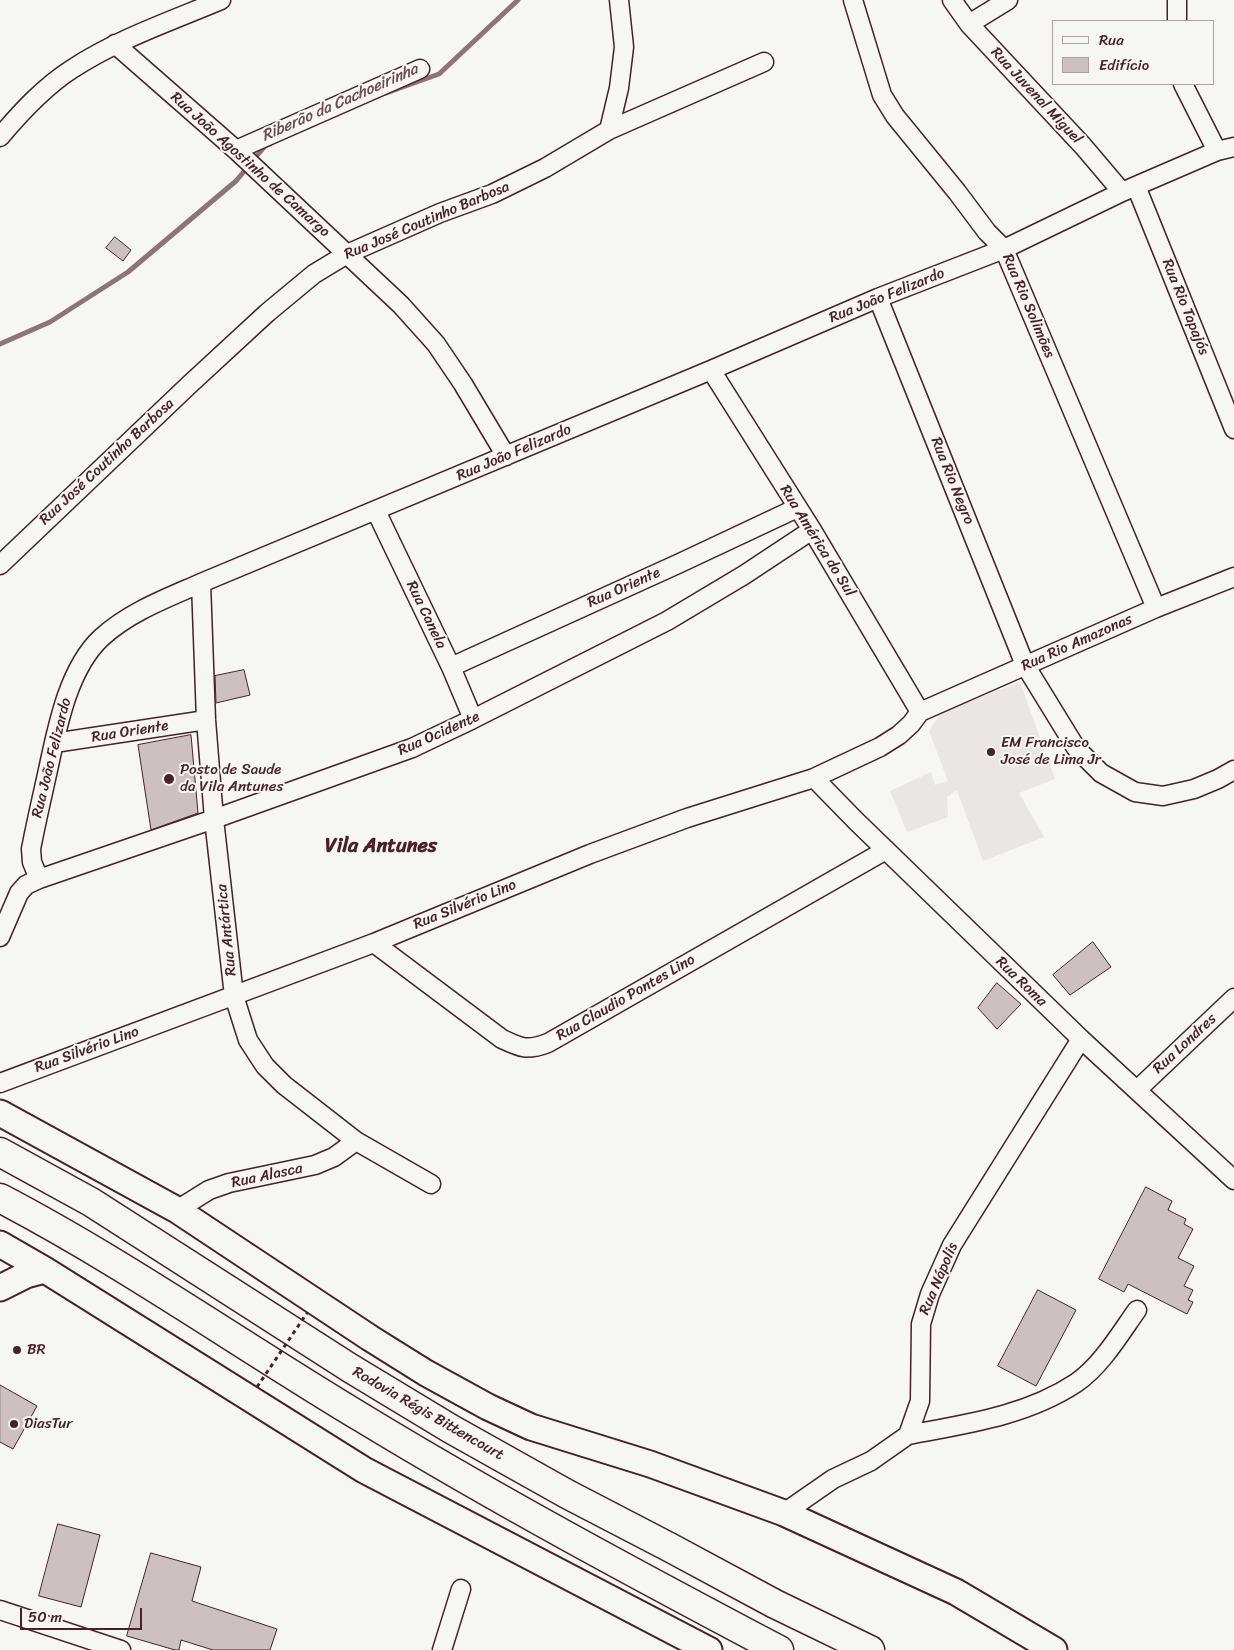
<!DOCTYPE html>
<meta charset="utf-8">
<style>
body{margin:0}
#map{position:relative;width:1234px;height:1650px;overflow:hidden;background:#f6f6f2;font-family:Sriracha,sans-serif}
canvas{display:block}
.legend{position:absolute;left:1052px;top:20px;width:162px;height:65px;box-sizing:border-box;background:#f6f6f2;border:1px solid #b1a0a2;margin:0;padding:6px 9px;list-style:none;font-size:15px;color:#4a1f2b}
.legend li{display:flex;align-items:center;gap:10px;height:25px}
.legend b{width:25px;border:1px solid #b1a0a2}
.scale{position:absolute;left:20px;top:1608px;width:122px;height:22px;box-sizing:border-box;border:2px solid #4a1f2b;border-top:0;padding-left:6px;font-size:15px;line-height:18px;white-space:nowrap;color:#4a1f2b;-webkit-text-stroke:4px #f6f6f2;paint-order:stroke}
</style>
<div id="map">
<canvas width="1234" height="1650"></canvas>
<ul class="legend">
<li><b style="height:6px;background:#f6f6f2"></b>Rua</li>
<li><b style="height:14px;background:#ccc1c0"></b>Edifício</li>
</ul>
<div class="scale">50 m</div>
</div>
<script>
const ctx = document.querySelector('canvas').getContext('2d');
ctx.lineJoin = 'round';
function fill(path, color) {
  ctx.fillStyle = color;
  ctx.fill(path, 'evenodd');
}
function strokePath(path, color, width, dash) {
  ctx.strokeStyle = color;
  ctx.lineWidth = width;
  ctx.lineCap = dash ? 'butt' : 'round';
  ctx.setLineDash(dash || []);
  ctx.stroke(path);
}
function write(font, color, halo, rows, align = 'center') {
  ctx.font = font + ' Sriracha,sans-serif';
  ctx.lineWidth = 4;
  ctx.setLineDash([]);
  ctx.textBaseline = 'middle';
  ctx.strokeStyle = halo;
  ctx.fillStyle = color;
  for (const [text, x, y, turn = 0] of rows) {
    ctx.save();
    ctx.translate(x, y);
    ctx.rotate((+turn || 0) * Math.PI / 180);
    ctx.textAlign = isNaN(turn) ? turn : align;
    if (halo) ctx.strokeText(text, 0, 0);
    ctx.fillText(text, 0, 0);
    ctx.restore();
  }
}
fill(new Path2D(`
 M1020,682l35,97 -36,14 25,44 -61,24 -26,-71 -10,7 1,20 -41,15 -17,-41 41,-19 4,13 13,-4 -19,-50 13,-19z`), '#e9e6e3');
strokePath(new Path2D(`
 M386,93l53,-19 79,-74
 M0,344l50,-22 78,-50 108,-91 29,-35 5,-2`), '#8e747a', 5);
const building = new Path2D(`
 M115,237l16,13 -8,11 -17,-13z
 M244,670l6,25 -34,8 -1,-27z
 M191,735l7,78 -47,17 -13,-85z
 M1093,942l18,25 -41,28 -17,-20z
 M997,983l24,21 -24,25 -19,-21z
 M1146,1187l26,14 -4,9 18,9 -2,5 9,5 -15,29 16,8 -10,20 9,4 -5,10 5,2 -6,12 -59,-30 -4,8 -25,-13z
 M1038,1290l38,20 -40,76 -38,-20z
 M0,1385l37,21 -24,43 -13,-7z
 M58,1524l42,11 -19,72 -42,-11z
 M151,1553l50,14 -9,34 85,28 -7,21h-57l-32,-10 -2,10h-4l-48,-14z`);
fill(building, '#ccc1c0');
strokePath(building, '#4a1f2b', 1);
const street = new Path2D(`
 M853,0l29,95 13,21 62,76 30,40 17,17 152,359
 M952,0l17,24 114,122 39,46
 M1177,0v21
 M969,24l39,-24
 M115,44l121,106 165,155 35,39 27,40 43,72
 M1183,84l34,67
 M609,130l10,-42 5,-41 -5,-47
 M0,137c21,-25 44,-50 72,-68 46,-30 99,-48 149,-69
 M236,150l184,-81
 M1136,186l98,243
 M878,298l147,367 51,83 25,25 34,19 28,4 31,-7 24,-10 16,-9
 M711,370l101,160 108,182
 M376,511l75,156 22,52
 M0,565l189,-180 78,-72 47,-39 33,-20 93,-41 52,-19 53,-26 64,-38 155,-68
 M201,583l5,137 8,99 20,177 14,44 17,26 19,19 72,56 75,43
 M451,667l229,-104 117,-55
 M54,743l152,-23
 M814,778l42,43 225,218 153,141
 M39,879l-7,-17 -1,-13c5,-26 11,-52 17,-79 9,-42 20,-101 53,-132 28,-26 66,-40 100,-55l510,-213 167,-72 126,-49 118,-57 95,-41 17,-4
 M0,937l19,-44 7,-8 13,-6 175,-60 198,-71 61,-29 194,-98 77,-46 68,-45
 M374,943l128,96c19,9 25,12 46,4l338,-193
 M0,1083l374,-140 216,-89 97,-36 127,-40 66,-31 19,-12 12,-11 9,-12 236,-104 78,-31
 M1137,1090l97,-92
 M177,1210l32,-20 20,-7 86,-18 19,-8 22,-16
 M908,1435c58,-11 118,-19 168,-52 25,-17 44,-49 61,-73
 M784,1513l49,-34 38,-18 37,-26 12,-34 1,-77 9,-30 22,-49 129,-206
 M0,1610l121,40
 M442,1650l19,-61`);
const secondary = new Path2D(`
 M0,1113l177,97 193,128 56,35 62,34 43,20 119,37 134,49 172,79 98,58
 M0,1244l45,26 319,200 345,180
 M0,1288l26,-13 19,-5`);
const highway = new Path2D(`
 M0,1152l91,50 259,166 101,61 116,65 102,53 106,57 95,46
 M0,1198c126,66 242,148 364,221 135,82 275,157 415,231`);
strokePath(street, '#4a1f2b', 21);
strokePath(secondary, '#4a1f2b', 29);
strokePath(highway, '#4a1f2b', 31);
strokePath(street, '#f6f6f2', 18);
strokePath(secondary, '#f6f6f2', 25);
strokePath(highway, '#f6f6f2', 28);
strokePath(new Path2D(`
 M257,1387l50,-74`), '#4a1f2b', 3, [4, 4]);
for (const [x, y, r, color] of [
 [991,752,5,"#4a1f2b"],
 [169,779,6,"#4a1f2b"],
 [17,1350,5,"#4a1f2b"],
 [14,1424,5,"#4a1f2b"]
]) {
  const dot = new Path2D();
  dot.arc(x, y, r, 0, 2 * Math.PI);
  ctx.fillStyle = color;
  ctx.fill(dot);
  strokePath(dot, '#f6f6f2', 2);
}
write('15px', '#4a1f2b', '#f6f6f2', [
 ["Rua Juvenal Miguel",1036,96,47],
 ["Rua João Agostinho de Camargo",250,165,42],
 ["Rua José Coutinho Barbosa",427,221,-23],
 ["Rua João Felizardo",887,296,-22],
 ["Rua Rio Solimões",1028,306,67],
 ["Rua Rio Tapajós",1185,307,68],
 ["Rua João Felizardo",514,453,-23],
 ["Rua José Coutinho Barbosa",107,462,-43],
 ["Rua Rio Negro",952,481,68],
 ["Rua América do Sul",817,541,58],
 ["Rua Oriente",624,588,-24],
 ["Rua Canela",426,615,64],
 ["Rua Rio Amazonas",1077,643,-24],
 ["Rua Oriente",130,732,-9],
 ["Rua Ocidente",439,734,-24],
 ["Rua João Felizardo",52,758,-76],
 ["Rua Silvério Lino",465,905,-22],
 ["Rua Antártica",227,930,-96],
 ["Rua Roma",1021,982,44],
 ["Rua Claudio Pontes Lino",626,998,-30],
 ["Rua Londres",1185,1044,-43],
 ["Rua Silvério Lino",87,1050,-20],
 ["Rua Alasca",267,1176,-12],
 ["Rua Nápolis",939,1279,-67],
 ["Rodovia Régis Bittencourt",428,1414,30]
]);
write('15px', '#4a1f2b', '#f6f6f2', [
 ["EM Francisco",1001,743],
 ["José de Lima Jr",1001,760],
 ["Posto de Saude",180,770],
 ["da Vila Antunes",180,787],
 ["BR",27,1350],
 ["DiasTur",24,1424]
], 'left');
write('italic 16px', '#6c4a52', '#f6f6f2', [
 ["Riberão da Cachoeirinha",340,103,-24]
]);
write('bold 20px', '#4a1f2b', '#f6f6f2', [
 ["Vila Antunes",381,847]
]);
</script>
